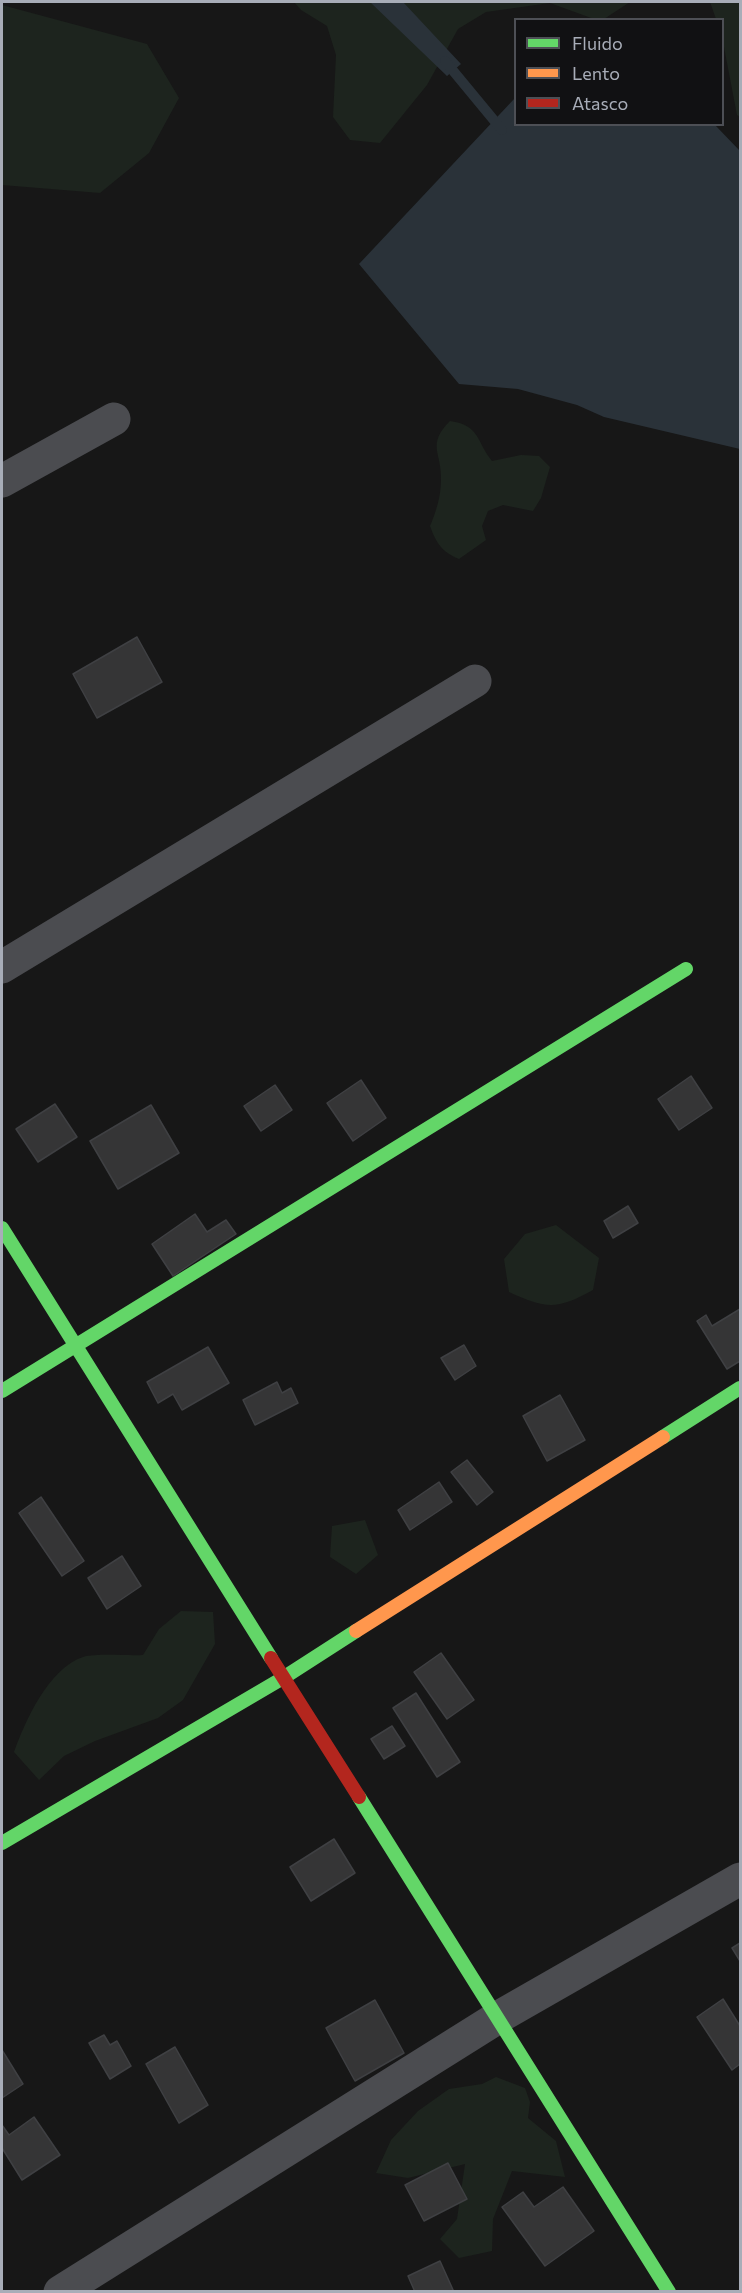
<!DOCTYPE html>
<style>
body{margin:0}
#map{position:relative;width:742px;height:2293px;overflow:hidden;background:#171717;font-family:Commissioner,sans-serif}
canvas{display:block}
.frame{position:absolute;inset:0;border:3px solid #a8adb8;pointer-events:none}
.legend{position:absolute;left:514px;top:18px;width:210px;height:108px;box-sizing:border-box;background:#111113;border:2px solid #4d4f55;margin:0;padding:8px 10px;list-style:none;font-size:18px;color:#a8adb8}
.legend li{display:flex;align-items:center;gap:12px;height:30px}
.legend b{width:30px;border:2px solid #4d4f55}
</style>
<div id="map">
<canvas width="742" height="2293"></canvas>
<div class="frame"></div>
<ul class="legend">
<li><b style="height:8px;background:#63d668"></b>Fluido</li>
<li><b style="height:8px;background:#ff974d"></b>Lento</li>
<li><b style="height:8px;background:#b3261e"></b>Atasco</li>
</ul>
</div>
<script>
const ctx = document.querySelector('canvas').getContext('2d');
ctx.lineJoin = 'round';
function fill(path, color) {
  ctx.fillStyle = color;
  ctx.fill(path, 'evenodd');
}
function strokePath(path, color, width, dash) {
  ctx.strokeStyle = color;
  ctx.lineWidth = width;
  ctx.lineCap = dash ? 'butt' : 'round';
  ctx.setLineDash(dash || []);
  ctx.stroke(path);
}
fill(new Path2D(`
 M294,2h336l-26,17h-10l-44,-16 -64,9 -28,17 -31,56 -47,58 -30,-3 -17,-23 3,-62 -9,-29 -26,-16z
 M710,2h30v115l-3,-2 -14,-73 -1,-22 -6,-1z
 M2,5l145,39 32,54 -30,55 -49,40 -98,-8z
 M450,421c30,4 26,20 42,40l29,-6 18,1 11,11 -9,31 -8,13 -30,-6 -15,6 -6,15 4,14 -27,19c-17,-7 -23,-16 -29,-33 6,-14 11,-30 11,-46 1,-28 -15,-35 9,-59z
 M556,1225l43,33 -6,32c-36,20 -47,19 -84,2l-5,-33 21,-25z
 M365,1520l13,35 -22,19 -26,-17 2,-31z
 M181,1611l32,1 2,32 -32,56 -25,18 -63,23 -31,15 -25,24 -25,-28c11,-31 35,-84 69,-95 15,-4 44,-1 60,-2l16,-26z
 M496,2077l29,11 5,14 -2,16 28,23 9,36 -53,-6 -19,48 -1,32 -33,7 -19,-19 17,-20 8,-55 -57,14 -32,-5 15,-33 27,-29 31,-22 33,-5z`), '#1d241e');
fill(new Path2D(`
 M370,2h33l58,62 -14,12z
 M515,98l1,26 199,1 25,26v298l-136,-32 -27,-12 -59,-16 -59,-5 -100,-120z`), '#2a3239');
strokePath(new Path2D(`
 M445,61l57,69`), '#2a3239', 10);
const building = new Path2D(`
 M137,637l25,45 -65,36 -24,-44z
 M691,1076l21,32 -33,22 -21,-31z
 M361,1080l25,38 -33,23 -26,-38z
 M275,1085l17,25 -31,21 -17,-25z
 M55,1104l22,33 -39,25 -22,-33z
 M151,1105l28,48 -61,36 -28,-48z
 M628,1206l10,17 -25,15 -9,-17z
 M195,1214l12,18 19,-12 10,14 -63,42 -21,-32z
 M740,1309v52l-13,8 -30,-48 9,-6 6,11z
 M464,1345l12,21 -21,14 -14,-22z
 M208,1347l21,36 -47,27 -9,-16 -15,9 -11,-21z
 M277,1382l5,11 9,-5 7,15 -43,22 -12,-25z
 M560,1395l25,45 -38,21 -24,-45z
 M467,1460l26,32 -16,13 -26,-33z
 M439,1482l13,20 -42,28 -12,-20z
 M41,1497l43,64 -22,15 -43,-63z
 M122,1556l19,30 -34,23 -19,-31z
 M441,1653l33,47 -27,19 -33,-47z
 M416,1693l44,69 -23,15 -44,-69z
 M392,1726l13,20 -21,13 -13,-20z
 M334,1839l21,34 -44,28 -21,-34z
 M740,1943v18l-8,-13z
 M723,1999l17,27v38l-8,6 -35,-53z
 M375,2000l29,53 -49,28 -29,-53z
 M104,2035l6,10 7,-4 14,25 -21,13 -21,-36z
 M175,2047l33,58 -29,18 -33,-59z
 M2,2050l21,34 -21,14z
 M34,2117l26,38 -38,25 -20,-32v-23l7,10z
 M448,2163l19,36 -43,22 -19,-36z
 M563,2187l31,44 -49,35 -43,-59 21,-15 11,15z
 M440,2261l14,31h-39l-7,-16z`);
fill(building, '#353536');
strokePath(building, '#3f4043', 1.5);
strokePath(new Path2D(`
 M2,481l112,-62
 M2,967l473,-286
 M60,2292l437,-274 243,-139`), '#4b4c50', 33);
strokePath(new Path2D(`
 M2,1228l269,430
 M2,1391l684,-422
 M663,1437l77,-49
 M359,1797l310,495
 M2,1843l281,-165 73,-47`), '#63d668', 14);
strokePath(new Path2D(`
 M356,1631l307,-194`), '#ff974d', 14);
strokePath(new Path2D(`
 M271,1658l88,139`), '#b3261e', 14);
</script>
